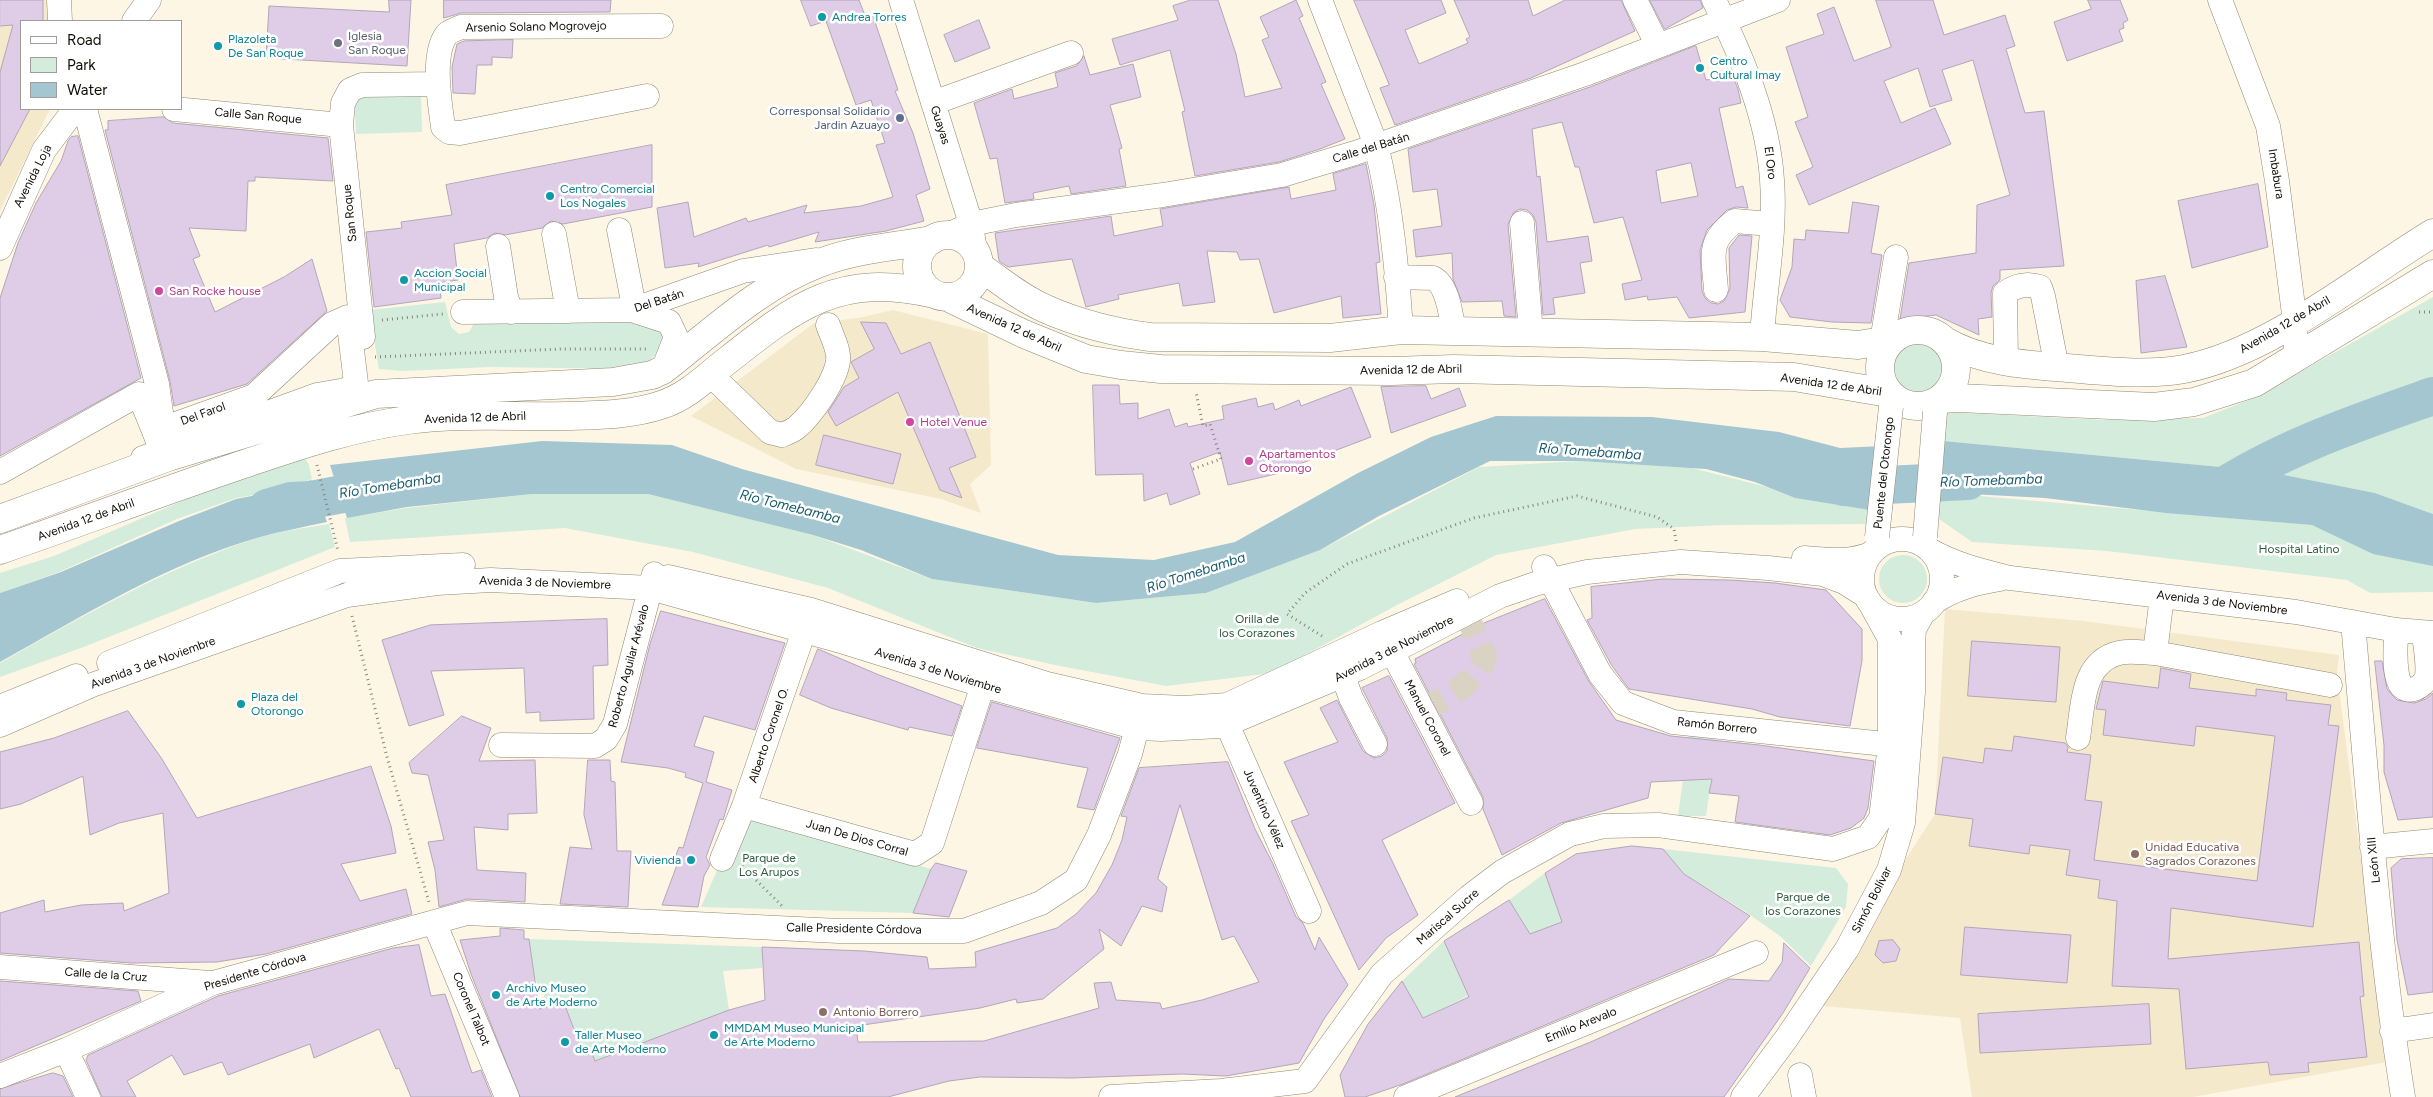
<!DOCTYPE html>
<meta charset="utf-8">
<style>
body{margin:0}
#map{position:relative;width:2433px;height:1097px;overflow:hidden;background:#fef6e5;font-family:Figtree,sans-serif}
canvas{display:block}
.legend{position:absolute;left:20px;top:20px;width:162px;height:90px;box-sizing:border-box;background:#fff;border:1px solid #9f9e9b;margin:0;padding:6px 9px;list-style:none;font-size:15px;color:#100d06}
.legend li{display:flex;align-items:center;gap:10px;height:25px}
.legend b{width:25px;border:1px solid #9f9e9b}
</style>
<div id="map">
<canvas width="2433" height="1097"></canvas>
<ul class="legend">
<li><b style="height:6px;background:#fff"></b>Road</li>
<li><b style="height:14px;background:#d3ecdb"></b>Park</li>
<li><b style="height:14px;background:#a3c6d1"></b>Water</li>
</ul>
</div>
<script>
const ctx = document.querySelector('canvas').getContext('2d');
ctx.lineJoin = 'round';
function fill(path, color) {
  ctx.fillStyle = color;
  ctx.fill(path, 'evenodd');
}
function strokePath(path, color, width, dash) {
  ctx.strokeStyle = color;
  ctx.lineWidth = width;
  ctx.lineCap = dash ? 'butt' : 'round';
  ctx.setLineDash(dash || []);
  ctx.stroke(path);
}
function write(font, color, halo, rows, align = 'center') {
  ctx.font = font + ' Figtree,sans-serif';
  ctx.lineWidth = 5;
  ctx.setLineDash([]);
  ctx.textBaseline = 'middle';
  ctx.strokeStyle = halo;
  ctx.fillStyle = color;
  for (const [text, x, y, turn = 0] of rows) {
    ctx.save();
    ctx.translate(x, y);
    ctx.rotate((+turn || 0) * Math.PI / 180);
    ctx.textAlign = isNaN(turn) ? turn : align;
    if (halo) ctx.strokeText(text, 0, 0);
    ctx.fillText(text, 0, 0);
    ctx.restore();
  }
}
fill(new Path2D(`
 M0,0h49l1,21h-29v88h29l-50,102z
 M893,310l95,24 3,131 -21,19 11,29 -40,-14 -145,-30 -105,-53 123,-93 44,-5z
 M1945,609l139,12 255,34 -2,18 50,389 -194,35h-221l-12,-79 -137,-12 60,-112 52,-80z`), '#f5e9cc');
fill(new Path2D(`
 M421,93l1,39 -66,2 -2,-39z
 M2433,297v217l-58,-21 -111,-22 -321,-30 2,-29 160,8 98,-2 53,-21z
 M445,302l6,25 8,7 10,-2 8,-14 153,4 27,4 6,10 -2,14 -11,10 -21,9 -140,-2 -85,4 -25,-2 -10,-59z
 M1883 369a35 35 0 1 1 70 0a35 35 0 1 1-70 0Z
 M303,455l6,10 3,14 -30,11 -46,8 -59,21 -118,53 -59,21v-20l54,-17 191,-82z
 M1580,461l112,7 75,19 28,11 77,12 1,14 -150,1 -88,4 -139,26 -99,50 -125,68 -106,13 -111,-21 -78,-17 -149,-60 -135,-36 -128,-24 -215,14 -5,-24 61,-10 126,-14h116l165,41 119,44 164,24 110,-10 114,-43 159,-83z
 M1934,492l378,33 121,37v30l-63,1 -23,-13 -240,-29 -135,-9 -40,-28z
 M329,524l6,23 -254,101 -81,29v-14c83,-47 166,-95 257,-125 23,-7 48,-10 72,-14z
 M1879 579a24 24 0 1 1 48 0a24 24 0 1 1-48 0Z
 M1689,735l28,4 -11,77h-28z
 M743,811l188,58 -18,44 -212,-6z
 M1663,849l173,19 12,16 -2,23 -35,59 -31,-30 -37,-26 -59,-36z
 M1545,873l17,49 -32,12 -21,-34z
 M529,939l233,8v21l-39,3 6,39 -134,51 -4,-10 -8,2 -19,-50 -17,-1 -12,-23z
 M1444,941l24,55 -45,22 -21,-37z`), '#d3ecdb');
fill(new Path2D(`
 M1496,416l156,1 127,15 61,16 42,-2 -6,65 -81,-13 -40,-16 -49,-13 -126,-8h-90l-111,55 -59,34 -114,43 -110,10 -164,-24 -71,-29 -48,-15 -165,-41h-116l-125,13 -60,11 -17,-53 212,-24 130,4 70,24 316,86 96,5 81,-18 123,-69 73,-36z
 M1943,441l321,30 111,22 58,21v52l-60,-12 -61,-29 -146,-12 -121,-15 -111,-6z
 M311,480l16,42c-23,5 -45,9 -67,15 -92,26 -177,79 -260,125v-69l61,-21 118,-51 57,-22 47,-9z`), '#a3c6d1');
strokePath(new Path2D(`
 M1844,487l124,-6
 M2210,495c68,-46 146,-72 223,-99
 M267,508l24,-7 20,-1 79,-15`), '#a3c6d1', 38);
const building = new Path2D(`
 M0,0h43v21h-22v88h9l-30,57v-94l13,-47 -13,1z
 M389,0h22l-4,66 -141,-8 3,-52 120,6z
 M444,0h167l-1,12 -149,1 -17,5z
 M801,0h58l7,18 7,-2 25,74 -3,1 18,42 17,56 -14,6 8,26 -38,10 -71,11 4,-10 -50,15 -1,-2 -70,22 1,-4 -34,5 -8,-60 31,-6 6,35 52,-19 2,4 59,-17 -3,8 57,-7 32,-9 -17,-52 9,-2 -14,-43 -15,5 -30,-84 -15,5z
 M1191,0h27l18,54 9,43 37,-9 -20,-48 7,-3 -9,-20 36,-17 7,16 -4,2 27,64 -5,2 24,55 -25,10 -41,13 -84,14 -13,-64 3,-1 -15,-61 -50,15 -8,-26 66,-19 -5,-14z
 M1354,0h87l5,13 -41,17 14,34 49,-21 -2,-4 4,-2 -16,-37h74l5,16 32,-16h56l14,31 -104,47 -136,47 -15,-37 9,-3z
 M1650,0h50l3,8 -38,21z
 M1876,0h57l11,35 61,-20 10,31 -9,3 19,64 19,-2 20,155 -64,4v10l-7,6 -2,7 1,24 -14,2 1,16 -43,-20 -36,4 9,-56 67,-10 1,-48 33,-10 -37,-135 -31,10 10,30 -22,7 -12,-39 -34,13 17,42 34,-15 16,36 -142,61 -13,-30 17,-8 -18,-45 13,-5 -22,-70 38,-13 -7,-20 17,-7 20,54 37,-14z
 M2088,0h32l8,20 -5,3 1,5 -5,2 4,11 -56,20 -13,-39 37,-13z
 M979,20l11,28 -35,14 -11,-27z
 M513,40l-1,18 -20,-1v8h-15l-2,29 -22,-1 -1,-26 5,-23 7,-3z
 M1696,46l10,34 26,-6 6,15 3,14 -22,5 17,80 7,-2 5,22 -12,-1 -9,3 -20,20 -7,20 2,41 3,7 6,5 7,1 6,-3 6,-12 -1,-41 10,-13 13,1 -7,76 -56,6 -12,-21 -29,3 -1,-4 -22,4 -3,-16 20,-4 -19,-63 -29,6 -15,-56h-4l-13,-45 -30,7 5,48 3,-1 7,66 41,-6 4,25 -12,2 5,30 -32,5 2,16 -12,1 -7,-93 -3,-7 -6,-5 -7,-1 -6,3 -6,12 8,93 -12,-1 -2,-15 -40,1 -9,-23 -1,-26 -36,4 -3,-27 29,-4 -5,-37 -24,3 -5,-43 182,-62zM1691,163l7,33 -37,7 -5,-32z
 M1084,56l6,19 43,-11 8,33 -31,8 12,43 -3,1 7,37 -55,8 -2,-8 -36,7 1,6 -29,4 -8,-45 -7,1 -16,-56 38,-14 2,10 44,-12 -3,-14 21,-7z
 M164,117l9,6 155,15 5,43 -78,-4v4h-7l-2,50 -57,-3 11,28 -7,3 22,53 69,-35 28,-18 15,52 -80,73 -73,22 -4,-25 -65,-251h3v-9z
 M78,136l63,242 -141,78v-158l18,-55 18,-40 25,-42 7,-20 3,-4z
 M652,145v62l-89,17 -12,-3 -9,7 -37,7 -10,-2 -8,5 -33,6 4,36 -19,3 2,15 -67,9 -8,-75 36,-4 -1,-6 51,-7 -6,-30z
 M1366,164l8,41 6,57 -4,1 5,51 -38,4 -2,-22 -67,17 -15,-54 -19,1 -3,-8 -30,-1 8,51 -32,4 -4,-23 -61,12 1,4 -33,8 -14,-48 -64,8 -9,-6 -4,-28 116,-17 3,20 49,-10 -3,-17 129,-22 2,12 45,-9 -3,-16z
 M2258,184l10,63 -76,21 -14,-67z
 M1853,202l26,4 -8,47 11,2 -11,68 -39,-1 -42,-5 -10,-17 12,-33 2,-28 11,1 1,-10 42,3z
 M2165,276l22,71 -46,6 -5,-72z
 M861,322l25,1 15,31 29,-12 46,115 -27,11 13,30 -22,-8 -42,-98 -62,34 -8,-14 16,-25 15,-9 -8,-16 23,-13z
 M1093,385h26l1,19 18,-1v16l31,-10 6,18 12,-4 1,4 36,-8 -2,-13 34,-8 2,9 15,-4 2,7 24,-10 2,6 50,-19 20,50 -82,31v3l-61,14 -8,-33 -30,11 10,31 -30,11 -3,-12 -23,8 -1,-27 -47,1z
 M1426,386l5,13 28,-11 7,18 -75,27 -10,-46z
 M824,435l77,19 -8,30 -77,-19z
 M1663,579l67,1 45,3 51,7 36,39v32l-12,65 -70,-9 -28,-8 -123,-20 -17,-23 -25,-46 5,-2 -1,-31z
 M1545,599l43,81 28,40 55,16 88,9 115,16 -6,47 -4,10 -13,10 -21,7 -95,-13 4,-26 -30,-3 3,-14 -61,3 -3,16 -87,25 -59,32 -19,-46v-12l-69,-133 2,-1 -1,-4 69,-36z
 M661,611l124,32 -30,87 -51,-14 -10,30 20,6 -8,30 26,8 -9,30 -3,-1 -14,38 4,8 -6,11 -6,31 -36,-2 15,-40 -4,-2 6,-16 4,1 20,-65 -18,-6 1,-4 -18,-5 -47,-6 29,-118z
 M607,619l1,46 -15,1 1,53 -54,2v-9l-14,1 -2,-45 -93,3 13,44 -35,11 -27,-86 48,-15z
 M1972,641l88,6 -4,55 -88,-6z
 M818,649l61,26 83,31 -10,30 -43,-9 -1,3 -77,-22 -31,-13z
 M2375,661h7l5,28 10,11 17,3 12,-4 7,-6v124l-35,3 -14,-48v-26z
 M2161,668l30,6 -2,14 67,8v-7l31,4 -1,7 45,5 -3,20 11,1 -26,201 -142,-19 -3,51 191,-17 5,54 -4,1 7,60 -59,6 1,9 -39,3 -2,-13 -82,7 -7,-80 -67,-3 5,-85 -19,-3 2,-18 -34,-5 4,-25 -40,-5 -1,9 -60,-8 4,-27 -38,-5 8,-57 40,6 2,-15 27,3 2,-15 51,7 3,4 -1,5 24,3 -6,45 17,2 -8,58 163,21 18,-145 -79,-10 -2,20 -91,-11 3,-25 -10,-1 7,-28 55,7z
 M1389,676l66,127 -73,37 36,75 -32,23 -27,32 -68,-149 18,-6 -25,-53 54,-20 -18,-34 17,-8 26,51 11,7 8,-2 5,-5v-13l-25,-50z
 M992,702l128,36 -26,72 -17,-3 11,-39 -111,-20z
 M128,711l34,48 35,59 174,-52 20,60 5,27 -55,11 19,37 46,-12 6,25 -146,40 -49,8 -86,1 -131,-10v-40l44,-13 1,12 36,-7 42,-2 1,8 45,-18 -6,-80 -44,10 -29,12 -7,-59 -62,28 -21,5v-57l54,-14z
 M462,716l29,12 -12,33 56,-1 2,53 -29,1v16l-34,-3 3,43 49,3 -1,29 -58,-3 -28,8 -4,-37 -7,-28 16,-2 -16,-65 -16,-2 -3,-10z
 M588,760h22l1,21 4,1 2,69h14l-3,56 -68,-3 10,-57 22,2 -8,-34z
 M1228,762l27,67 18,35 23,53 7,6 12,27 4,-13 29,48 -24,34 -25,44 -73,13 -44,-2 -111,4 -91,-1 -31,4 -61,16h-368l-49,-123 -11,-34 40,-4v-8l24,2v9h5l10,70 25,-6 19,50 8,-2 4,10 134,-51 36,-10 -3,-53 102,4 63,6 2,12 47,-2 -1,-15 82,-24 19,-14 20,-21 16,-28 10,-25 5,-23 -6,-1 18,-48zM1180,805l42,135 12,-4 25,46 -57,18 -40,9 -2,-6 -44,-3 -5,-18 -17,1 5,25 -115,33 -126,1 -2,-16 124,-18 36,-9 1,4 26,-4 61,-50 -5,-20 22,17 21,-40 20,6 5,-25 -9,-8z
 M1632,846l31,3 21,25 66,42 -36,39 -311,129 -38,13h-20l-5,-22 28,-51 34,-43 21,37 46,-21 -25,-56 65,-41 21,34 32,-12 -17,-49 31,-19z
 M2433,858v134l-25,3 -11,-55 -6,-72 10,-9z
 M936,863l31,8 -18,46 -36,-4 18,-44z
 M1965,927l106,8 -4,48 -106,-8z
 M1893,940l7,9 -4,12 -13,2 -8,-8 4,-14z
 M1784,943l26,25 -27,45 -59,84h-269l138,-56 136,-62 40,2 13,-19z
 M419,945l12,51 14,-2 27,79 9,-3 11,27h-81l-12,-29 -3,1 -17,-40 -65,29 -4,-14 -82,31 -6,-13 -38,13 -12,-20 -45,26 9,16h-34l-16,-37 2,-5 130,-59 175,-48z
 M0,981l138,10 3,10 -141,60z
 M2149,1004l2,40 -171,9 -2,-39z
 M53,1073l10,3 10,21h-73v-8z`);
fill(building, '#dfcce6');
strokePath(building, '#b3a6b9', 1);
strokePath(new Path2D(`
 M1423,711c22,-14 53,-27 62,-54l-19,-44`), '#dad3c4', 24, [24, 12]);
const minor = new Path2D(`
 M59,0l1,21
 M901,0l70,224 4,28
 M1320,0l56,145c15,60 21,123 25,185
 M1635,0l23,46
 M1714,0c28,57 54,117 58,180 4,52 -7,105 -10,157
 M2220,0l48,126 9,55 18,141 1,35
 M134,21l15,-21
 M647,96l-187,37 -11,-1 -6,-5c-3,-24 -12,-73 4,-93 3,-3 10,-5 14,-7l200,-1
 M933,103l138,-50
 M85,109l72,275 6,43
 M174,109l167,16
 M1522,223l9,110
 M619,230l13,66v14
 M554,234l14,77
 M948,235l23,-11 45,-9 147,-20 119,-20 73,-22 230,-79 193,-74
 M498,246l8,51 5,15
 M0,248l44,-98 31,-41
 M1396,277l37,1c15,7 18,38 21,54
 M1716,290c-2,-33 -10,-48 19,-69l36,3
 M632,310l37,12 7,15 -13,33
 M463,312l169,-2 111,-39 73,-11
 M348,317l8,66 -10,7 -29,5 -140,51 -4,-21 81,-29 78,-72z
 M363,337l-22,-212 2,-22 7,-13 12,-5 75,-1
 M1882,341l14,-84
 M2006,361l-1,-68c11,-8 23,-10 35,-6l3,9 14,72
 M710,374l60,58 12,3c5,-2 10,-4 14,-7 15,-12 45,-54 42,-73 -1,-10 -7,-21 -10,-30
 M0,472l139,-78 23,57 -19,7
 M1862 579a40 40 0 1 1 80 0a40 40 0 1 1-80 0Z
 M1931,551c25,14 51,20 79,27l286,34 100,18 37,3
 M1804,558c25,2 44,5 67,-4
 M1544,567l56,107 23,29 50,19 231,24
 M668,577l143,33 236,74 95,22 42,2 43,-3 155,-72 75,-32
 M2162,596l-7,57 175,32
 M1934,602c21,-14 42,-19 66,-23
 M2353,622c14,159 25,318 50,475
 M2396,630c0,16 -3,40 4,54 7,12 25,3 27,-8 2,-13 -2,-29 -3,-43
 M1385,638l86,165
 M109,663l231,-92 123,-6
 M1343,676l8,22 24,46
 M0,707l76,-31
 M1227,707v17l82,187
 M0,725l92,-40 255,-90 90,-12 54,-3 159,8 194,54 138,43 155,43 25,1 58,-3 7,-2 133,-56 140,-72 38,-13 49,-11 94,-10 87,6 55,6 21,8 22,14
 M2078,738c5,-31 3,-76 41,-85 11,-3 25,0 36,0
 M501,745l94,1 11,-7 9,-15 39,-150
 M744,806l171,48 17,-11 55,-171
 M2372,847l61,-6
 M722,859l22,-53 65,-190
 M434,922l73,175
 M0,967l210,16
 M2392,1031l41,-6
 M66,1050l22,47
 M1800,1075l4,22
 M0,1076l66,-26 147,-67 254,-70 372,18h125l77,-28 35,-23 23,-45 31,-81 11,-42
 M1111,1097l110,-6 84,-10 77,-107 87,-77 33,-25 68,-38 34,-8 54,-1 175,24 35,-12 13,-19 9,-73v-106l-21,-38
 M1406,1097l350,-144
 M1743,1097l43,-58 61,-90 42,-79 14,-47 10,-131v-47l1,-16 9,-16`);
const major = new Path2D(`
 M917 266a31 31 0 1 1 62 0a31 31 0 1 1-62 0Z
 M979,266c22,15 43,33 67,43 31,14 71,24 104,28l180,1 71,-8 361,7 96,8 24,-4 19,-7
 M947,297l77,37 62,25 35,6 40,4 230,2 63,-2 340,8 94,16
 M1880 368a38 38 0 1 1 76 0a38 38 0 1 1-76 0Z
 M1945,341c36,21 81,24 122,27 38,3 79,8 117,1 85,-16 175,-91 249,-136
 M1940,399l19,-1 195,9 40,-5 60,-19 179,-109
 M0,519l171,-63 205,-62 237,-12 39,-7 11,-5c49,-38 98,-85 157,-107 34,-14 75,-16 112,-23
 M0,550c78,-27 156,-56 235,-83 57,-19 113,-39 173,-47 52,-7 107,-3 160,-4 31,-1 63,-1 93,-11 25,-8 42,-25 62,-41 72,-57 115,-93 211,-70`);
strokePath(minor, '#908874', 25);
strokePath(major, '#908874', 29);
strokePath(new Path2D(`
 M2419,312h14
 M382,320l61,-6
 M375,357l186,-8h88
 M317,465l21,86
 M1193,469l28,-10 -11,-35 -7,2 -7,-34
 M352,616l35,141 42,145
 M1322,636l-35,-22 18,-21 42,-29 127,-46 103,-22 80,21 17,12 2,12
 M742,866l40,40`), '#8b867a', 3, [1, 4]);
strokePath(minor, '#fff', 24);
strokePath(major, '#fff', 28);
const minorBridge = new Path2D(`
 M1877,537l14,-130
 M1925,537l10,-125`);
strokePath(minorBridge, '#908874', 25, []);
strokePath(minorBridge, '#fff', 24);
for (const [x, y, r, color] of [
 [822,17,5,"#0f9aa8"],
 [338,43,5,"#6b7280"],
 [218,46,5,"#0f9aa8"],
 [1700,68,5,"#0f9aa8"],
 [900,118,5,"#5c6f8a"],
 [550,196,5,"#0f9aa8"],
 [404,280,5,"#0f9aa8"],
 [159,291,5,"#d1479c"],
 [910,422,5,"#d1479c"],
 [1249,461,5,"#d1479c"],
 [241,704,5,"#0f9aa8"],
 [2135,854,5,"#8d6e63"],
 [691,860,5,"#0f9aa8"],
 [496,995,5,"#0f9aa8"],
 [823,1012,5,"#8d6e63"],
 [714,1035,5,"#0f9aa8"],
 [565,1042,5,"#0f9aa8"]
]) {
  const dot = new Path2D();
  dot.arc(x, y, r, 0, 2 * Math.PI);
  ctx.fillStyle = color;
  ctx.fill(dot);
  strokePath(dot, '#fff', 2);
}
write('12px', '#0d838f', '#fff', [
 ["Andrea Torres",832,17],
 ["Plazoleta",228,39],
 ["De San Roque",228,53],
 ["Centro",1710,61],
 ["Cultural Imay",1710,75],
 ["Centro Comercial",560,189],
 ["Los Nogales",560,203],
 ["Accion Social",414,273],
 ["Municipal",414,287],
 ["Plaza del",251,697],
 ["Otorongo",251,711],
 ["Vivienda",681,860,"right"],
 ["Archivo Museo",506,988],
 ["de Arte Moderno",506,1002],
 ["MMDAM Museo Municipal",724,1028],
 ["de Arte Moderno",724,1042],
 ["Taller Museo",575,1035],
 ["de Arte Moderno",575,1049]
], 'left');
write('12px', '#100d06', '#fff', [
 ["Arsenio Solano Mogrovejo",536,27,-1],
 ["Calle San Roque",258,116,5],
 ["Guayas",940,125,72],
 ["Calle del Batán",1371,148,-17],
 ["El Oro",1770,163,83],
 ["Imbabura",2276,174,81],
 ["Avenida Loja",33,176,-63],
 ["San Roque",350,213,-96],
 ["Del Batán",659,301,-18],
 ["Avenida 12 de Abril",2285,325,-30],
 ["Avenida 12 de Abril",1014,328,24],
 ["Avenida 12 de Abril",1411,370,-1],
 ["Avenida 12 de Abril",1831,385,8],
 ["Del Farol",203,414,-20],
 ["Avenida 12 de Abril",475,418,-2],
 ["Puente del Otorongo",1884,473,-84],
 ["Avenida 12 de Abril",86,520,-20],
 ["Avenida 3 de Noviembre",545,583,2],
 ["Avenida 3 de Noviembre",2222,603,7],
 ["Avenida 3 de Noviembre",1394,649,-27],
 ["Avenida 3 de Noviembre",153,663,-20],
 ["Roberto Aguilar Arévalo",629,666,-75],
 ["Avenida 3 de Noviembre",938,671,17],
 ["Manuel Coronel",1427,718,62],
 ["Ramón Borrero",1717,726,6],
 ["Alberto Coronel O.",769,735,-71],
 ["Juventino Vélez",1264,809,66],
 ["Juan De Dios Corral",857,838,16],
 ["León XIII",2374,860,-96],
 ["Simón Bolívar",1872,900,-63],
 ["Mariscal Sucre",1448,917,-41],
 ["Calle Presidente Córdova",854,929,1],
 ["Presidente Córdova",255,972,-17],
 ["Calle de la Cruz",106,975,4],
 ["Coronel Talbot",471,1009,67],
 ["Emilio Arevalo",1581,1025,-22]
]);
write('12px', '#5b616d', '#fff', [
 ["Iglesia",348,36],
 ["San Roque",348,50]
], 'left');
write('12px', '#4e5e75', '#fff', [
 ["Corresponsal Solidario",890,111],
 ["Jardin Azuayo",890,125]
], 'right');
write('12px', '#b23c85', '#fff', [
 ["San Rocke house",169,291],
 ["Hotel Venue",920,422],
 ["Apartamentos",1259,454],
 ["Otorongo",1259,468]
], 'left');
write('12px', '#2e5e43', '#fff', [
 ["Hospital Latino",2299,549],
 ["Orilla de",1257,619],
 ["los Corazones",1257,633],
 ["Parque de",769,858],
 ["Los Arupos",769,872],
 ["Parque de",1803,897],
 ["los Corazones",1803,911]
]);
write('12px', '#785e54', '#fff', [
 ["Unidad Educativa",2145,847],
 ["Sagrados Corazones",2145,861],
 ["Antonio Borrero",833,1012]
], 'left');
write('italic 14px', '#175b6c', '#fff', [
 ["Río Tomebamba",1590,452,4],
 ["Río Tomebamba",1991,481,-2],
 ["Río Tomebamba",390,486,-9],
 ["Río Tomebamba",790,507,14],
 ["Río Tomebamba",1196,573,-18]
]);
</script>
